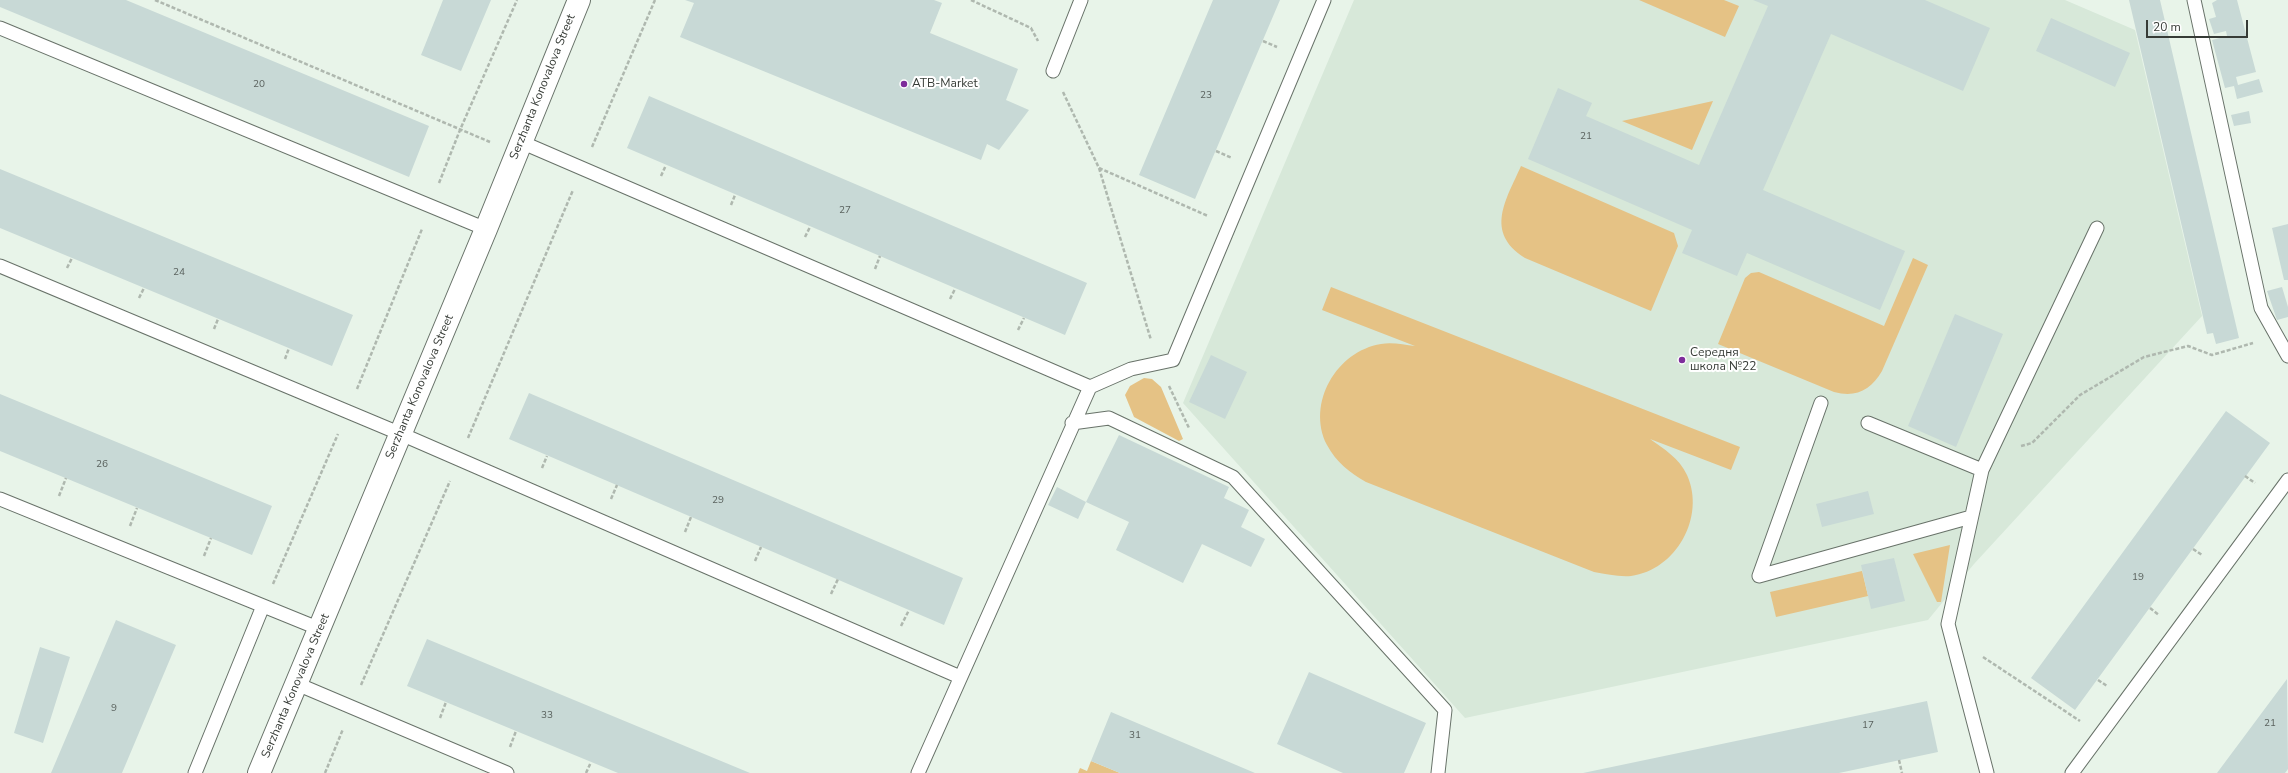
<!DOCTYPE html>
<meta charset="utf-8">
<style>
body{margin:0}
#map{position:relative;width:2288px;height:773px;overflow:hidden;background:#e8f4e9;font-family:"Nunito Sans",sans-serif}
canvas{display:block}
.scale{position:absolute;left:2146px;top:20px;width:102px;height:18px;box-sizing:border-box;border:2px solid #363b36;border-top:0;padding-left:5px;font-size:12px;line-height:14px;white-space:nowrap;color:#363b36;-webkit-text-stroke:3px #fff;paint-order:stroke}
</style>
<div id="map">
<canvas width="2288" height="773"></canvas>
<div class="scale">20 m</div>
</div>
<script>
const ctx = document.querySelector('canvas').getContext('2d');
ctx.lineJoin = 'round';
function fill(path, color) {
  ctx.fillStyle = color;
  ctx.fill(path, 'evenodd');
}
function strokePath(path, color, width, dash) {
  ctx.strokeStyle = color;
  ctx.lineWidth = width;
  ctx.lineCap = dash ? 'butt' : 'round';
  ctx.setLineDash(dash || []);
  ctx.stroke(path);
}
function write(font, color, halo, rows, align = 'center') {
  ctx.font = font + ' "Nunito Sans",sans-serif';
  ctx.lineWidth = 4;
  ctx.setLineDash([]);
  ctx.textBaseline = 'middle';
  ctx.strokeStyle = halo;
  ctx.fillStyle = color;
  for (const [text, x, y, turn = 0] of rows) {
    ctx.save();
    ctx.translate(x, y);
    ctx.rotate((+turn || 0) * Math.PI / 180);
    ctx.textAlign = isNaN(turn) ? turn : align;
    if (halo) ctx.strokeText(text, 0, 0);
    ctx.fillText(text, 0, 0);
    ctx.restore();
  }
}
fill(new Path2D(`
 M1354,0h711l70,30 67,286 -228,248 -46,56 -463,98 -282,-315z`), '#d7e8d9');
fill(new Path2D(`
 M1639,0h85l15,6 -14,31z
 M1713,101l-21,49 -70,-29z
 M1521,166l153,67 4,13 -27,65 -126,-53c-41,-26 -19,-58 -4,-92z
 M1913,258l15,7 -46,106c-11,19 -26,27 -48,21l-116,-48 27,-66 6,-5 8,-1 125,54z
 M1331,287l409,160 -9,23 -81,-31c14,10 29,19 37,36 19,42 -11,95 -56,101 -13,1 -24,-2 -37,-4l-228,-90c-16,-9 -30,-20 -39,-37 -21,-42 10,-94 54,-101 12,-2 23,1 34,2l-93,-36z
 M1144,378l8,1 9,8 22,52 -4,2 -45,-24 -9,-22 5,-9z
 M1950,545l-9,57h-4l-24,-48z
 M1862,571l6,25 -92,21 -6,-25z
 M1091,761l29,12h-42l2,-5 7,3z`), '#e5c285');
fill(new Path2D(`
 M0,0h126l303,126 -20,51 -409,-170z
 M443,0h48l-30,71 -40,-16z
 M685,0h249l8,3 -12,30 88,36 -12,31 23,10 -30,40 -12,-6 -6,16 -301,-123 14,-34z
 M1213,0h67l-85,199 -56,-24z
 M1753,0h172l65,28 -27,63 -132,-57 -68,156 142,61 -25,59 -133,-57 -10,23 -55,-23 10,-23 -164,-71 30,-71 34,15 -6,13 113,49 69,-159z
 M2129,0h31l79,338 -23,6 -3,-11 -6,1z
 M2217,0h20l19,72 -20,5 2,8 21,-6 4,13 -26,7 -3,-13 -9,2 -13,-48 15,-4 -1,-5 -12,3 -5,-15 7,-2 -4,-14z
 M2051,18l79,35 -15,34 -79,-36z
 M649,96l438,187 -22,52 -438,-187z
 M2249,111l2,12 -17,3 -3,-11z
 M0,169l353,146 -21,51 -332,-138z
 M2288,224v56h-4l-12,-52z
 M2282,287l6,20v10l-11,3 -10,-29z
 M1955,314l48,20 -47,113 -48,-21z
 M1211,355l36,17 -22,47 -36,-17z
 M529,393l434,185 -19,47 -435,-186z
 M0,394l272,112 -20,49 -252,-104z
 M2226,411l44,32 -195,267 -44,-32z
 M1119,435l110,52 -5,11 25,12 -8,17 24,12 -14,28 -49,-23 -19,39 -67,-33 13,-28 -43,-20z
 M1057,487l29,15 -8,17 -30,-14z
 M1868,491l6,23 -52,13 -6,-23z
 M1894,558l11,43 -34,8 -10,-44z
 M116,620l60,25 -54,128h-71z
 M427,639l323,134h-132l-211,-87z
 M40,647l30,10 -27,86 -29,-10z
 M1309,672l117,51 -22,50h-61l-66,-29z
 M2287,679l1,90 -3,4h-68z
 M1927,701l11,51 -99,21h-256z
 M1111,712l144,61h-135l-29,-12z`), '#c8d9d6');
const service = new Path2D(`
 M2194,0l67,308 27,48
 M0,28l486,201
 M1053,71l28,-71
 M521,142l569,245
 M0,266l401,168 559,243
 M1821,403l-62,173 212,-59
 M1072,423l37,-5 124,59 212,233 -7,63
 M1868,423l114,47
 M0,499l320,130
 M297,684l210,89
 M195,773l68,-167
 M918,773l172,-386 41,-18 42,-9 151,-360
 M1987,773l-39,-149 34,-154 115,-242
 M2072,773l216,-293`);
const tertiary = new Path2D(`
 M259,773l227,-544 93,-229`);
strokePath(service, '#687269', 15);
strokePath(tertiary, '#687269', 24);
strokePath(new Path2D(`
 M155,0l335,142
 M971,0l60,28 7,13
 M1263,41l14,6
 M1063,92l36,76 109,48
 M592,147l63,-147
 M1216,151l16,7
 M1099,168l52,172
 M661,176l5,-11
 M439,183l21,-53 57,-130
 M731,205l4,-10
 M805,237l5,-10
 M67,268l5,-10
 M875,269l5,-13
 M139,298l5,-10
 M950,299l5,-10
 M214,329l4,-10
 M1018,330l6,-12
 M285,359l4,-11
 M1169,386l20,42
 M357,389l65,-160
 M468,438l105,-248
 M2021,446l11,-3 48,-48 64,-38 44,-11 24,9 41,-12
 M542,468l5,-12
 M2245,476l10,7
 M59,496l7,-18
 M611,499l6,-14
 M130,526l7,-18
 M685,532l6,-15
 M2193,549l9,6
 M204,556l7,-18
 M755,561l6,-14
 M273,584l65,-150
 M831,594l7,-15
 M2150,608l9,7
 M901,626l8,-16
 M1983,657l97,64
 M2098,680l9,6
 M361,685l89,-204
 M440,718l6,-16
 M510,747l6,-16
 M1899,760l3,13
 M325,773l18,-44
 M586,773l5,-11`), '#afb8af', 2.5, [4, 2]);
strokePath(service, '#fff', 13);
strokePath(tertiary, '#fff', 22);
for (const [x, y, r, color] of [
 [904,84,4,"#7e2c9b"],
 [1682,360,4,"#7e2c9b"]
]) {
  const dot = new Path2D();
  dot.arc(x, y, r, 0, 2 * Math.PI);
  ctx.fillStyle = color;
  ctx.fill(dot);
  strokePath(dot, '#fff', 1.5);
}
write('10px', '#5a625e', null, [
 ["20",259,85],
 ["23",1206,96],
 ["21",1586,137],
 ["27",845,211],
 ["24",179,273],
 ["26",102,465],
 ["29",718,501],
 ["19",2138,578],
 ["9",114,709],
 ["33",547,716],
 ["21",2270,724],
 ["17",1868,726],
 ["31",1135,736]
]);
write('12px', '#363b36', '#fff', [
 ["ATB-Market",912,84],
 ["Середня",1690,353],
 ["школа №22",1690,367]
], 'left');
write('12px', '#363b36', '#fff', [
 ["Serzhanta Konovalova Street",543,87,-68],
 ["Serzhanta Konovalova Street",420,387,-67],
 ["Serzhanta Konovalova Street",296,686,-67]
]);
</script>
